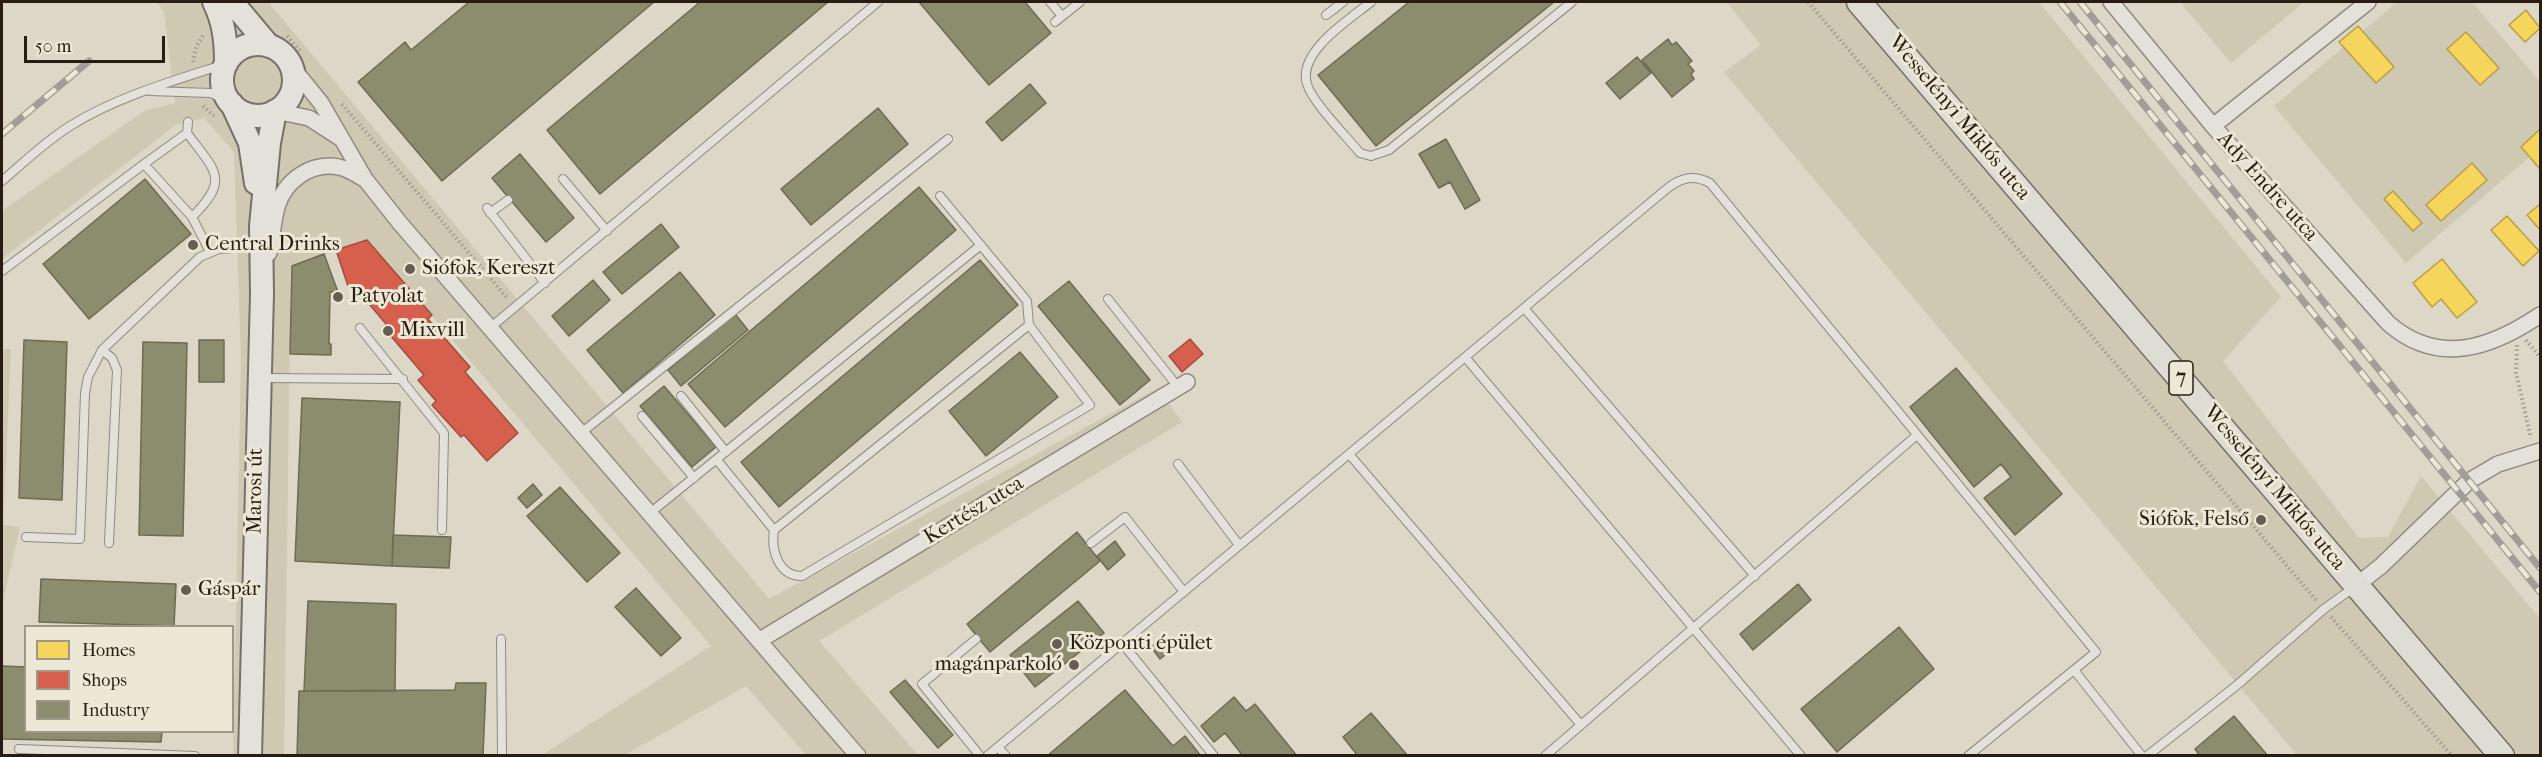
<!DOCTYPE html>
<meta charset="utf-8">
<style>
body{margin:0}
#map{position:relative;width:2542px;height:757px;overflow:hidden;background:#dcd7c7;font-family:"IM FELL French Canon",serif}
canvas{display:block}
.frame{position:absolute;inset:0;border:3px solid #281c13;pointer-events:none}
.legend{position:absolute;left:24px;top:625px;width:210px;height:108px;box-sizing:border-box;background:#ede8d5;border:2px solid #9e9687;margin:0;padding:8px 10px;list-style:none;font-size:18px;color:#281c13}
.legend li{display:flex;align-items:center;gap:12px;height:30px}
.legend b{width:30px;border:2px solid #9e9687}
.scale{position:absolute;left:24px;top:36px;width:141px;height:27px;box-sizing:border-box;border:3px solid #281c13;border-top:0;padding-left:8px;font-size:18px;line-height:21px;white-space:nowrap;color:#281c13;-webkit-text-stroke:4px #ede8d5;paint-order:stroke}
</style>
<div id="map">
<canvas width="2542" height="757"></canvas>
<div class="frame"></div>
<ul class="legend">
<li><b style="height:16px;background:#f6d55c"></b>Homes</li>
<li><b style="height:16px;background:#d6604d"></b>Shops</li>
<li><b style="height:16px;background:#8c8c6e"></b>Industry</li>
</ul>
<div class="scale">50 m</div>
</div>
<script>
const ctx = document.querySelector('canvas').getContext('2d');
ctx.lineJoin = 'round';
function fill(path, color) {
  ctx.fillStyle = color;
  ctx.fill(path, 'evenodd');
}
function strokePath(path, color, width, dash) {
  ctx.strokeStyle = color;
  ctx.lineWidth = width;
  ctx.lineCap = dash ? 'butt' : 'round';
  ctx.setLineDash(dash || []);
  ctx.stroke(path);
}
function write(font, color, halo, rows, align = 'center') {
  ctx.font = font + ' "IM FELL French Canon",serif';
  ctx.lineWidth = 6;
  ctx.setLineDash([]);
  ctx.textBaseline = 'middle';
  ctx.strokeStyle = halo;
  ctx.fillStyle = color;
  for (const [text, x, y, turn = 0] of rows) {
    ctx.save();
    ctx.translate(x, y);
    ctx.rotate((+turn || 0) * Math.PI / 180);
    ctx.textAlign = isNaN(turn) ? turn : align;
    if (halo) ctx.strokeText(text, 0, 0);
    ctx.fillText(text, 0, 0);
    ctx.restore();
  }
}
fill(new Path2D(`
 M156,2h112l501,597 389,-211 24,34 -363,219 99,114h-112l-60,-69 -121,69h-83l169,-109 -343,-406 -77,26 -7,489h-51l8,-396 -7,-207 -30,-34 -27,6 -175,135v-48l142,-100 31,-8 -11,-92z
 M1727,2h312l242,295 -58,64 136,177 29,-1 33,-61 119,143v136h-243l-573,-683 37,-27z
 M2180,2h124l-73,61z
 M2397,2h75l68,80v66l-134,115 -132,-157z
 M2,349h9l-8,176 17,2 -18,78z`), '#cfc8b3');
const homes = new Path2D(`
 M2526,10l14,18 -15,14 -16,-17z
 M2358,26l36,41 -18,16 -37,-41z
 M2466,32l33,36 -19,17 -33,-36z
 M2539,130l1,2v37l-19,-22z
 M2472,163l15,17 -46,41 -15,-16z
 M2393,191l29,32 -9,8 -29,-32z
 M2540,204v26l-13,-15z
 M2507,216l32,35 -16,15 -32,-36z
 M2442,259l35,43 -20,16 -16,-19 -9,8 -19,-24z`);
fill(homes, '#f6d55c');
strokePath(homes, '#b89e46', 1.5);
const shops = new Path2D(`
 M367,240l65,75 -4,4 42,48 -5,5 53,61 -31,28 -23,-26 -3,2 -29,-32 4,-4 -18,-21 6,-5 -40,-47 2,-4 -33,-39 -5,1 -12,-36z
 M1190,339l13,15 -21,18 -13,-16z`);
fill(shops, '#d6604d');
strokePath(shops, '#a24c3c', 1.5);
const industry = new Path2D(`
 M469,2h185l-212,179 -84,-99 47,-40 6,8z
 M700,2h128l-228,192 -53,-64z
 M919,2h106l26,31 -62,52z
 M1409,2h145l-178,144 -58,-71z
 M1668,39l4,6 4,-3 16,19 -4,3 6,7 -3,3 3,5 -22,18 -30,-37z
 M1637,57l14,16 -31,26 -14,-16z
 M1030,84l16,19 -44,38 -16,-19z
 M878,108l30,36 -97,81 -30,-36z
 M1446,139l34,61 -15,9 -15,-27 -11,6 -20,-34z
 M520,154l54,64 -28,24 -54,-64z
 M145,179l46,55 -102,85 -46,-55z
 M919,187l37,43 -231,197 -37,-43z
 M661,224l18,23 -57,47 -19,-22z
 M324,254l14,38h-8l-1,52h2v11l-41,-1 2,-88z
 M980,260l38,45 -239,202 -38,-45z
 M680,272l35,43 -92,78 -36,-43z
 M593,280l17,20 -41,36 -17,-20z
 M1069,281l81,99 -30,25 -82,-99z
 M735,314l13,16 -67,56 -13,-16z
 M24,340l43,2 -5,158 -43,-2z
 M199,340h25v42h-25z
 M143,342l44,1 -4,193 -44,-1z
 M1020,352l38,45 -72,59 -37,-45z
 M1956,368l106,126 -47,41 -31,-37 27,-21 -10,-13 -27,23 -64,-80z
 M664,386l52,61 -24,20 -52,-61z
 M302,398l98,4 -8,164 -97,-5z
 M533,484l9,11 -15,13 -9,-10z
 M560,487l60,66 -33,29 -60,-66z
 M1077,532l23,29 -110,91 -23,-28z
 M393,535l58,2 -2,31 -57,-2z
 M1115,541l10,14 -17,15 -11,-14z
 M41,579l135,5 -2,42 -135,-4z
 M1798,584l13,16 -58,50 -13,-16z
 M636,588l45,50 -20,18 -46,-49z
 M308,601l88,3 -1,87h-91z
 M1078,601l26,32 -69,54 -25,-32z
 M1899,627l35,42 -97,83 -36,-43z
 M1160,640l9,12 -9,7 -9,-12z
 M2,666l24,1v65h136l-1,10 -159,-3z
 M905,680l48,55 -15,13 -48,-56z
 M456,683h30l-3,73h-186l2,-65 156,-1z
 M1125,690l48,56 12,-10 16,20h-154z
 M1234,697l12,14 9,-7 42,52h-54l-18,-23 -11,9 -13,-16z
 M1371,713l37,43h-50l-15,-19z
 M2234,716l34,40h-68l-5,-7z`);
fill(industry, '#8c8c6e');
strokePath(industry, '#6e6a53', 1.5);
const lane = new Path2D(`
 M1050,2l12,14
 M1371,2c-21,17 -74,50 -64,82 5,18 40,53 53,69l11,3 18,-6 183,-148
 M1326,15l17,-13
 M1055,22l25,-20
 M150,91l61,2 20,10
 M188,122l-1,11c28,38 44,46 5,84
 M144,164l43,-31
 M563,179l44,52
 M2,181c22,-19 44,-40 68,-55 46,-29 103,-45 155,-62
 M487,208l58,75
 M490,213l18,-13
 M2,271l142,-107 48,53 18,35
 M1108,299l70,88
 M1524,308l231,268
 M360,328l84,105 -2,97
 M490,328l388,-326
 M102,350l10,8 5,12 -8,173
 M1465,357l336,399
 M261,378l142,1
 M681,396l45,56
 M642,416l52,62
 M581,433l367,-294
 M1349,454l232,271
 M717,460l57,70c-3,20 4,46 28,46l288,-171 -61,-80 -2,-24 -87,-105
 M1178,464l61,81
 M650,513l331,-268
 M774,530l255,-205
 M26,537l54,2 5,-146 3,-16 14,-27 98,-93 19,-8 41,-3
 M1091,543l34,-26 59,75
 M501,639l1,117
 M976,639l-54,45 58,72
 M1122,643l92,113
 M2074,670l68,86
 M998,747l8,9
 M19,749l176,7
 M987,756l682,-569c14,-10 25,-12 41,-4l386,469 -128,104
 M1545,756l372,-321
 M2147,756l89,-70 88,-77 29,-21`);
const street = new Path2D(`
 M2111,2l102,124 175,197c50,44 103,25 152,-8
 M291,66l30,37 44,76 34,43 459,534
 M275,111l34,7 31,20
 M2213,126l155,-124
 M269,253c3,-15 4,-31 8,-46 8,-27 34,-45 62,-40 9,2 17,7 25,12
 M2357,585l24,-19 88,-85 29,-17 42,-13
 M760,640l427,-258`);
const secondary = new Path2D(`
 M214,2c10,20 12,39 12,62
 M232,2l37,44
 M222 80a36 36 0 1 1 72 0a36 36 0 1 1-72 0Z
 M232,104l18,39 6,40
 M250,756l12,-462 -1,-68 8,-83 6,-32`);
const primary = new Path2D(`
 M1859,2l643,754`);
strokePath(lane, '#8e8a80', 10);
strokePath(street, '#8e8a80', 18);
strokePath(secondary, '#757168', 26);
strokePath(primary, '#757168', 27);
strokePath(new Path2D(`
 M1808,2l508,598
 M287,36l13,15
 M193,62l3,-15 8,-13
 M342,104l166,195
 M203,106l12,11
 M2526,340l14,17
 M2517,345l-1,28 15,65
 M2331,617l121,139`), '#a19e97', 4, [1.5, 3]);
strokePath(lane, '#e4e1da', 8);
strokePath(street, '#e4e1da', 15);
strokePath(secondary, '#e4e1da', 22);
strokePath(primary, '#dfdcd3', 24);
const rail = new Path2D(`
 M2060,2l480,590
 M2080,2l460,566
 M2,134l87,-73`);
strokePath(rail, '#a19e97', 7);
strokePath(rail, '#ede8d5', 4.5, [14]);
for (const [x, y, r, color] of [
 [193,245,6,"#675d52"],
 [410,269,6,"#675d52"],
 [338,297,6,"#675d52"],
 [388,331,6,"#675d52"],
 [2261,520,6,"#675d52"],
 [186,590,6,"#675d52"],
 [1057,644,6,"#675d52"],
 [1074,665,6,"#675d52"]
]) {
  const dot = new Path2D();
  dot.arc(x, y, r, 0, 2 * Math.PI);
  ctx.fillStyle = color;
  ctx.fill(dot);
  strokePath(dot, '#ede8d5', 2);
}
for (const [x, y, w] of [
 [2181,378,24]
]) {
  const box = new Path2D();
  box.roundRect(x - w / 2, y - 17, w, 34, 4.5);
  ctx.fillStyle = '#ede8d5';
  ctx.fill(box);
  strokePath(box, '#281c13', 1.5);
}
write('bold 20px', '#281c13', null, [
 ["7",2181,378]
]);
write('21px', '#281c13', '#ede8d5', [
 ["Wesselényi Miklós utca",1959,118,50],
 ["Ady Endre utca",2267,187,48],
 ["Wesselényi Miklós utca",2274,488,50],
 ["Marosi út",256,491,-89],
 ["Kertész utca",974,511,-31]
]);
write('21px', '#281c13', '#ede8d5', [
 ["Central Drinks",205,245],
 ["Siófok, Kereszt",422,269],
 ["Patyolat",350,297],
 ["Mixvill",400,331],
 ["Siófok, Felső",2249,520,"right"],
 ["Gáspár",198,590],
 ["Központi épület",1069,644],
 ["magánparkoló",1062,665,"right"]
], 'left');
</script>
